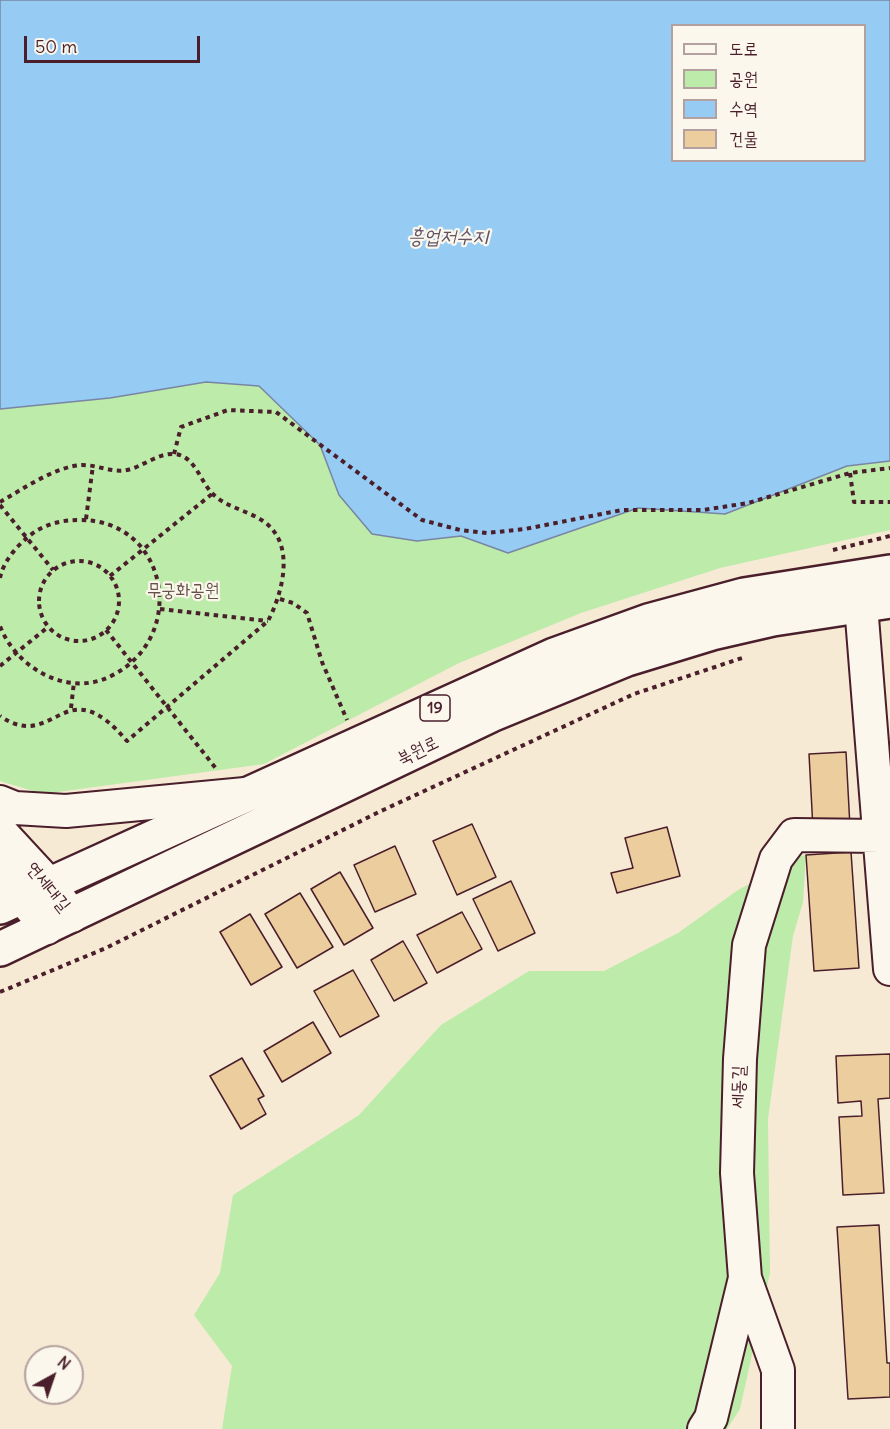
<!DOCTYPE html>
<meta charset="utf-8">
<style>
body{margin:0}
#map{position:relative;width:890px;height:1429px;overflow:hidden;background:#f6ead5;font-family:Delius,"Poor Story",sans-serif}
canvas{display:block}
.legend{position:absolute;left:671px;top:24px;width:195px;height:138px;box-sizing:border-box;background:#fbf7ec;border:2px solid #b4a19f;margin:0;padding:8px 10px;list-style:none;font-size:18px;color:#4a1f2b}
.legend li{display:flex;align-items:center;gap:12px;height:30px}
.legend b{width:30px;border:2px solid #b4a19f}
.north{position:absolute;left:24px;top:1345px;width:60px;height:60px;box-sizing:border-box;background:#fbf7ec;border:2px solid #b4a19f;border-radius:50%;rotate:40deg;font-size:16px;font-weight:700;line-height:24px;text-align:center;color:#4a1f2b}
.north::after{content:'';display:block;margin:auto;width:21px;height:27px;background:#4a1f2b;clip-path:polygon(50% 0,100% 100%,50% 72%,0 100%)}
.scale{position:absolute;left:24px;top:36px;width:176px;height:27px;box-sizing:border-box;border:3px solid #4a1f2b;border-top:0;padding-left:8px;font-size:18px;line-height:21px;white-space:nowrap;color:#4a1f2b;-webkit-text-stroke:4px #fbf7ec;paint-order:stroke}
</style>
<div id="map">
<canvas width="890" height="1429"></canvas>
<ul class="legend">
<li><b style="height:8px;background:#fbf7ec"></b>도로</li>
<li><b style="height:16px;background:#bcebaa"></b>공원</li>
<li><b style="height:16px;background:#96cbf4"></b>수역</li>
<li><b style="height:16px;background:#eccd9e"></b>건물</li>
</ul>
<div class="north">N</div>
<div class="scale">50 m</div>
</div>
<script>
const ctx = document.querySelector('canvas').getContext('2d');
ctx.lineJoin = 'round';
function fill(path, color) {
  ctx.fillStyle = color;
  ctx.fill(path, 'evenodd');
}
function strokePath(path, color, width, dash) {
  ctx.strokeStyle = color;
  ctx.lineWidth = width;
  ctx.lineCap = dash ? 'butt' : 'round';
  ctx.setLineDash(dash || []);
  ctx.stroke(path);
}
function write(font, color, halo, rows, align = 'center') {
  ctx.font = font + ' Delius,"Poor Story",sans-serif';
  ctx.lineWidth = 4.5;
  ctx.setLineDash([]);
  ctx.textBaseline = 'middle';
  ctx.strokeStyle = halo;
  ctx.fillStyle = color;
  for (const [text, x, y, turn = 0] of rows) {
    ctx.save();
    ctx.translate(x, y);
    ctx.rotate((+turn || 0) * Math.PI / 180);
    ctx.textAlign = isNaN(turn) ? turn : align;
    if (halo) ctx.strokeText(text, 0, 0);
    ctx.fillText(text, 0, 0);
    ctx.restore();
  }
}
fill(new Path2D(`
 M206,382l53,4 61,59 19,50 78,46 44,-5 47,17 130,-45 87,6 122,-48 43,-5v69l-170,38 -139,45 -122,50 -195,101 -221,30 -43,-13v-372l110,-11z
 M806,854l-3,48 -10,34 -25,183 2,154 -30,136 -13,20h-505l10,-63 -38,-51 26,-42 13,-78 126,-80 82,-90 88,-54h75l74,-38 60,-43z`), '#bcebaa');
const water = new Path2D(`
 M0,0h890v461l-43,5 -122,48 -87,-6 -130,45 -47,-17 -44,5 -45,-7 -33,-39 -19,-50 -61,-59 -53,-4 -96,16 -110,11zM672,26h192v134h-192z`);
fill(water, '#96cbf4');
strokePath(water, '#7886a4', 1.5);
const building = new Path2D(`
 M846,752l4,75 -37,2 -4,-75z
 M472,824l24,53 -39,18 -24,-54z
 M667,827l13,49 -63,17 -6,-20 22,-5 -8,-30z
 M395,846l21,48 -41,18 -21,-47z
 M851,852l8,116 -45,3 -8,-116z
 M340,872l33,56 -29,17 -33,-56z
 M511,881l24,52 -37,18 -25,-52z
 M300,893l33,54 -36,21 -32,-54z
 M462,912l20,37 -45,24 -20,-38z
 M250,914l32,53 -31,18 -31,-53z
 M403,941l24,42 -33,18 -23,-41z
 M353,970l26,46 -39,21 -26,-46z
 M313,1022l18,31 -49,29 -18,-31z
 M890,1054v44l-12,1 6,94 -41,2 -4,-78 23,-1 -1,-15 -23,2 -2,-47z
 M242,1058l22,38 -6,3 8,15 -25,15 -31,-53z
 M879,1225l8,138h3v34l-42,2 -11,-172z`);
fill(building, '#eccd9e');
strokePath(building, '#4a1f2b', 1.5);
const minor = new Path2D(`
 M861,605l29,364
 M0,802l15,6 51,3 179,-17
 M0,831l49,53 23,32
 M0,870l47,58
 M745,1278l33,92v59
 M704,1429l7,-11 34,-140 -8,-105 3,-114 9,-114 27,-86 18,-24 86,1`);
const major = new Path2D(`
 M0,907l554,-252 94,-34 96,-26 146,-23
 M0,949l491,-234 136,-56 85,-26 61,-14 117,-18`);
strokePath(minor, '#4a1f2b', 36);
strokePath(major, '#4a1f2b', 38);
strokePath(new Path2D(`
 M174,454l7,-27 47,-17 48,2 146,108 38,10 27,3 38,-4 97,-19h81l45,-7 102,-30 40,-5
 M850,473l4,29h36
 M0,502c23,-13 56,-36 82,-37 16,0 30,8 45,5 15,-3 31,-17 47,-16 20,1 26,26 37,38 13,15 36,18 52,29 33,22 20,71 5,100l-141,120c-64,-75 -71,13 -127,-25
 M0,505l53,65
 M86,519l7,-54
 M833,550l57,-14
 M39 601a40 40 0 1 1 80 0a40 40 0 1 1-80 0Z
 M110,576l102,-82
 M0,578c3,-16 16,-31 28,-41 14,-12 32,-17 50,-17 90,-2 112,117 33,156 -43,22 -95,-8 -111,-50
 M280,599l13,4 14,10 15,49 25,58
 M160,609l108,12
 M106,630l112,141
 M0,666l48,-39
 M71,708l3,-26
 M0,992l106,-44 275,-137 253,-117 111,-37`), '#4a1f2b', 4, [4.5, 4.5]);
strokePath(minor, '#fbf7ec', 32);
strokePath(major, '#fbf7ec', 33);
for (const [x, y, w] of [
 [435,708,30]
]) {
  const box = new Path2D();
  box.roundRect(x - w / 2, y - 13, w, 26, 4.5);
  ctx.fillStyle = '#fbf7ec';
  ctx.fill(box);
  strokePath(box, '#4a1f2b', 1.5);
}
write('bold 16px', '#4a1f2b', null, [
 ["19",435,708]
]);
write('18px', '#66524b', '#fbf7ec', [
 ["무궁화공원",183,591]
]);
write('18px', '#4a1f2b', '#fbf7ec', [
 ["북원로",418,751,-26],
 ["연세대길",48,887,51],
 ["세동길",739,1087,-88]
]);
write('italic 20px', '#615367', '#fbf7ec', [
 ["흥업저수지",448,237]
]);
</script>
